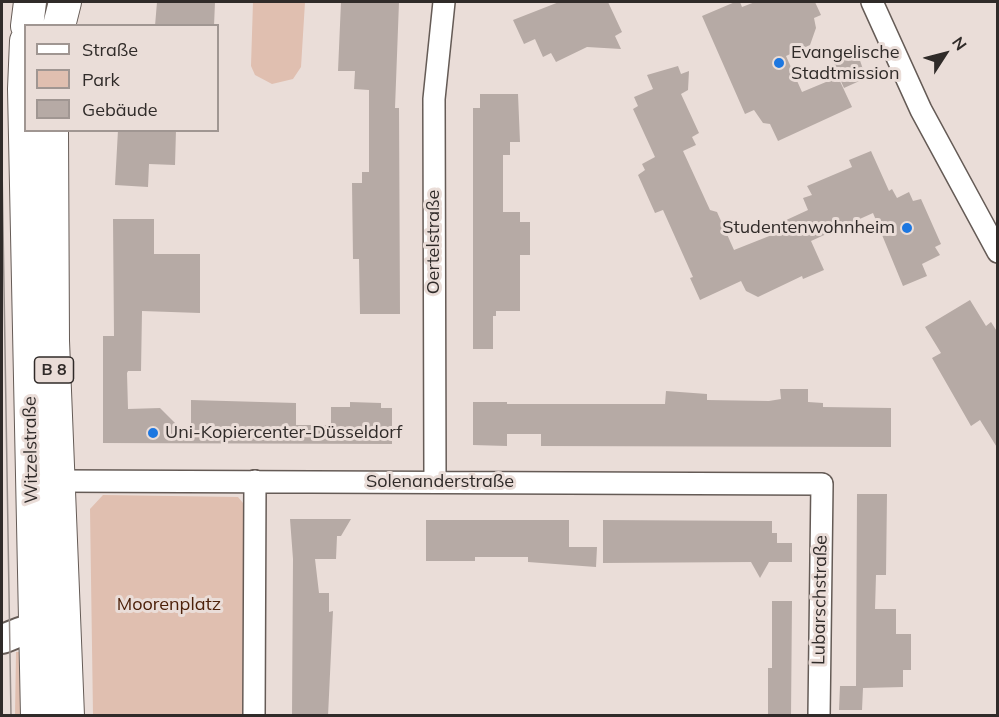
<!DOCTYPE html>
<meta charset="utf-8">
<style>
body{margin:0}
#map{position:relative;width:999px;height:717px;overflow:hidden;background:#eaddd8;font-family:Mulish,sans-serif}
canvas{display:block}
.frame{position:absolute;inset:0;border:3px solid #302b29;pointer-events:none}
.legend{position:absolute;left:24px;top:24px;width:195px;height:108px;box-sizing:border-box;background:#eaddd8;border:2px solid #a09692;margin:0;padding:8px 10px;list-style:none;font-size:18px;color:#302b29}
.legend li{display:flex;align-items:center;gap:12px;height:30px}
.legend b{width:30px;border:2px solid #a09692}
.north{position:absolute;left:915px;top:24px;width:60px;height:60px;-webkit-text-stroke:4px #eaddd8;paint-order:stroke;rotate:54deg;font-size:16px;font-weight:700;line-height:24px;text-align:center;color:#302b29}
.north::after{content:'';display:block;margin:auto;width:21px;height:27px;background:#302b29;clip-path:polygon(50% 0,100% 100%,50% 72%,0 100%)}
</style>
<div id="map">
<canvas width="999" height="717"></canvas>
<div class="frame"></div>
<ul class="legend">
<li><b style="height:8px;background:#fff"></b>Straße</li>
<li><b style="height:16px;background:#e0bfb0"></b>Park</li>
<li><b style="height:16px;background:#b6aaa5"></b>Gebäude</li>
</ul>
<div class="north">N</div>
</div>
<script>
const ctx = document.querySelector('canvas').getContext('2d');
ctx.lineJoin = 'round';
function fill(path, color) {
  ctx.fillStyle = color;
  ctx.fill(path, 'evenodd');
}
function strokePath(path, color, width, dash) {
  ctx.strokeStyle = color;
  ctx.lineWidth = width;
  ctx.lineCap = dash ? 'butt' : 'round';
  ctx.setLineDash(dash || []);
  ctx.stroke(path);
}
function write(font, color, halo, rows, align = 'center') {
  ctx.font = font + ' Mulish,sans-serif';
  ctx.lineWidth = 6;
  ctx.setLineDash([]);
  ctx.textBaseline = 'middle';
  ctx.strokeStyle = halo;
  ctx.fillStyle = color;
  for (const [text, x, y, turn = 0] of rows) {
    ctx.save();
    ctx.translate(x, y);
    ctx.rotate((+turn || 0) * Math.PI / 180);
    ctx.textAlign = isNaN(turn) ? turn : align;
    if (halo) ctx.strokeText(text, 0, 0);
    ctx.fillText(text, 0, 0);
    ctx.restore();
  }
}
fill(new Path2D(`
 M253,2h52l-4,65 -8,12 -21,5 -17,-9 -4,-9z
 M103,495l135,2 10,12 -3,206h-152l-3,-206z
 M16,652h11l3,63h-15z`), '#e0bfb0');
fill(new Path2D(`
 M157,2h58l-1,24h-59z
 M341,2h58l-4,106h4l1,206h-40l-1,-55h-6l-1,-76h10v-11h7v-82l-15,-1 1,-18h-17z
 M559,2h49l14,30 -7,4 6,13 -34,-2 -31,15 -5,-9 -8,4 -8,-18 -11,5 -11,-24z
 M735,2h5l2,5 13,-5h60l6,13 -7,3 2,10 -6,17 -24,11 16,36 36,-15 14,30 -74,34 -8,-17 -7,-1 -9,-13 -9,4 -43,-98z
 M855,46l11,32 -22,10 -15,-33z
 M678,66l3,8 8,-3 -1,19 -7,4 18,39 -7,4 4,8 -13,6 27,59 7,2 17,38 53,-21 -5,-7 26,-12 -5,-12 9,-3 -5,-9 45,-19 -3,-7 22,-9 18,40 3,-2 5,9 12,-6 4,9 8,-2 20,45 -6,3 5,8 -18,9 5,12 -24,10 -30,-73 -62,28 13,29 -21,9 -1,-3 -44,21 -12,-6 -5,-10 -41,19 -10,-22 3,-1 -30,-67 -8,3 -17,-38 7,-5 -3,-6 13,-7 -22,-48 5,-3 -4,-9 19,-8 -6,-14z
 M480,94h38l2,48h-10v13h-7v57h17v10h10v33h-10v56h-24v5h-3v33h-20v-241h7z
 M118,130h58l-1,35 -26,-1 -1,23 -33,-2z
 M113,219h41v35h46v59l-58,-2 -1,60h-13l-1,2 1,36 32,-1 31,31v-39l105,3v22h35v-18h19v-5l31,1v5h11v36l-289,-1v-107h11z
 M970,300l16,26 5,-4 7,11v116l-18,-29 -9,6 -39,-68 9,-5 -16,-26z
 M780,389h28v13l15,1v4l68,1v39l-350,-1v-12h-34v12l-34,-1v-43h34v2h158l1,-13 41,3v6l62,1 12,-2z
 M857,494h30l-1,81h-10l-1,34h21v25h15v36h-8v17l-40,1 -1,22h-23l1,-24h16z
 M290,519h61l-10,17h-4l-1,23h-21l4,34h10v19l4,-1 -5,105h-36l1,-157z
 M426,520h143v27h28l-1,20 -68,-5v-5h-53v4h-49z
 M603,520l169,1v12h5v10h15v19h-23l-9,16 -9,-16 -148,1z
 M772,601h20l-1,115h-23v-48h4z`), '#b6aaa5');
const street = new Path2D(`
 M872,2l49,108 77,142
 M58,481l764,3 -3,232
 M435,482l-1,-383 10,-97
 M254,716l1,-235`);
const secondary = new Path2D(`
 M2,639c16,-5 41,-22 49,2`);
const primary = new Path2D(`
 M27,26l3,-24
 M59,26l6,-24
 M26,41l-2,48 13,627
 M52,130l1,211 15,375`);
strokePath(street, '#655b56', 24);
strokePath(secondary, '#655b56', 32);
strokePath(primary, '#655b56', 34);
strokePath(street, '#fff', 21);
strokePath(secondary, '#fff', 28);
strokePath(primary, '#fff', 32);
strokePath(new Path2D(`
 M2,165l9,551`), '#958c88', 1.5);
for (const [x, y, r, color] of [
 [779,63,6,"#1d77e0"],
 [907,228,6,"#1d77e0"],
 [153,433,6,"#1d77e0"]
]) {
  const dot = new Path2D();
  dot.arc(x, y, r, 0, 2 * Math.PI);
  ctx.fillStyle = color;
  ctx.fill(dot);
  strokePath(dot, '#eaddd8', 2);
}
for (const [x, y, w] of [
 [54,370,39]
]) {
  const box = new Path2D();
  box.roundRect(x - w / 2, y - 13, w, 26, 4.5);
  ctx.fillStyle = '#eaddd8';
  ctx.fill(box);
  strokePath(box, '#302b29', 1.5);
}
write('bold 16px', '#302b29', null, [
 ["B 8",54,370]
]);
write('18px', '#302b29', '#eaddd8', [
 ["Evangelische",791,53],
 ["Stadtmission",791,74],
 ["Studentenwohnheim",895,228,"right"],
 ["Uni-Kopiercenter-Düsseldorf",165,433]
], 'left');
write('18px', '#302b29', '#eaddd8', [
 ["Oertelstraße",434,242,-90],
 ["Witzelstraße",31,450,-91],
 ["Solenanderstraße",440,482],
 ["Lubarschstraße",820,600,-89]
]);
write('18px', '#4d210a', '#eaddd8', [
 ["Moorenplatz",169,605]
]);
</script>
